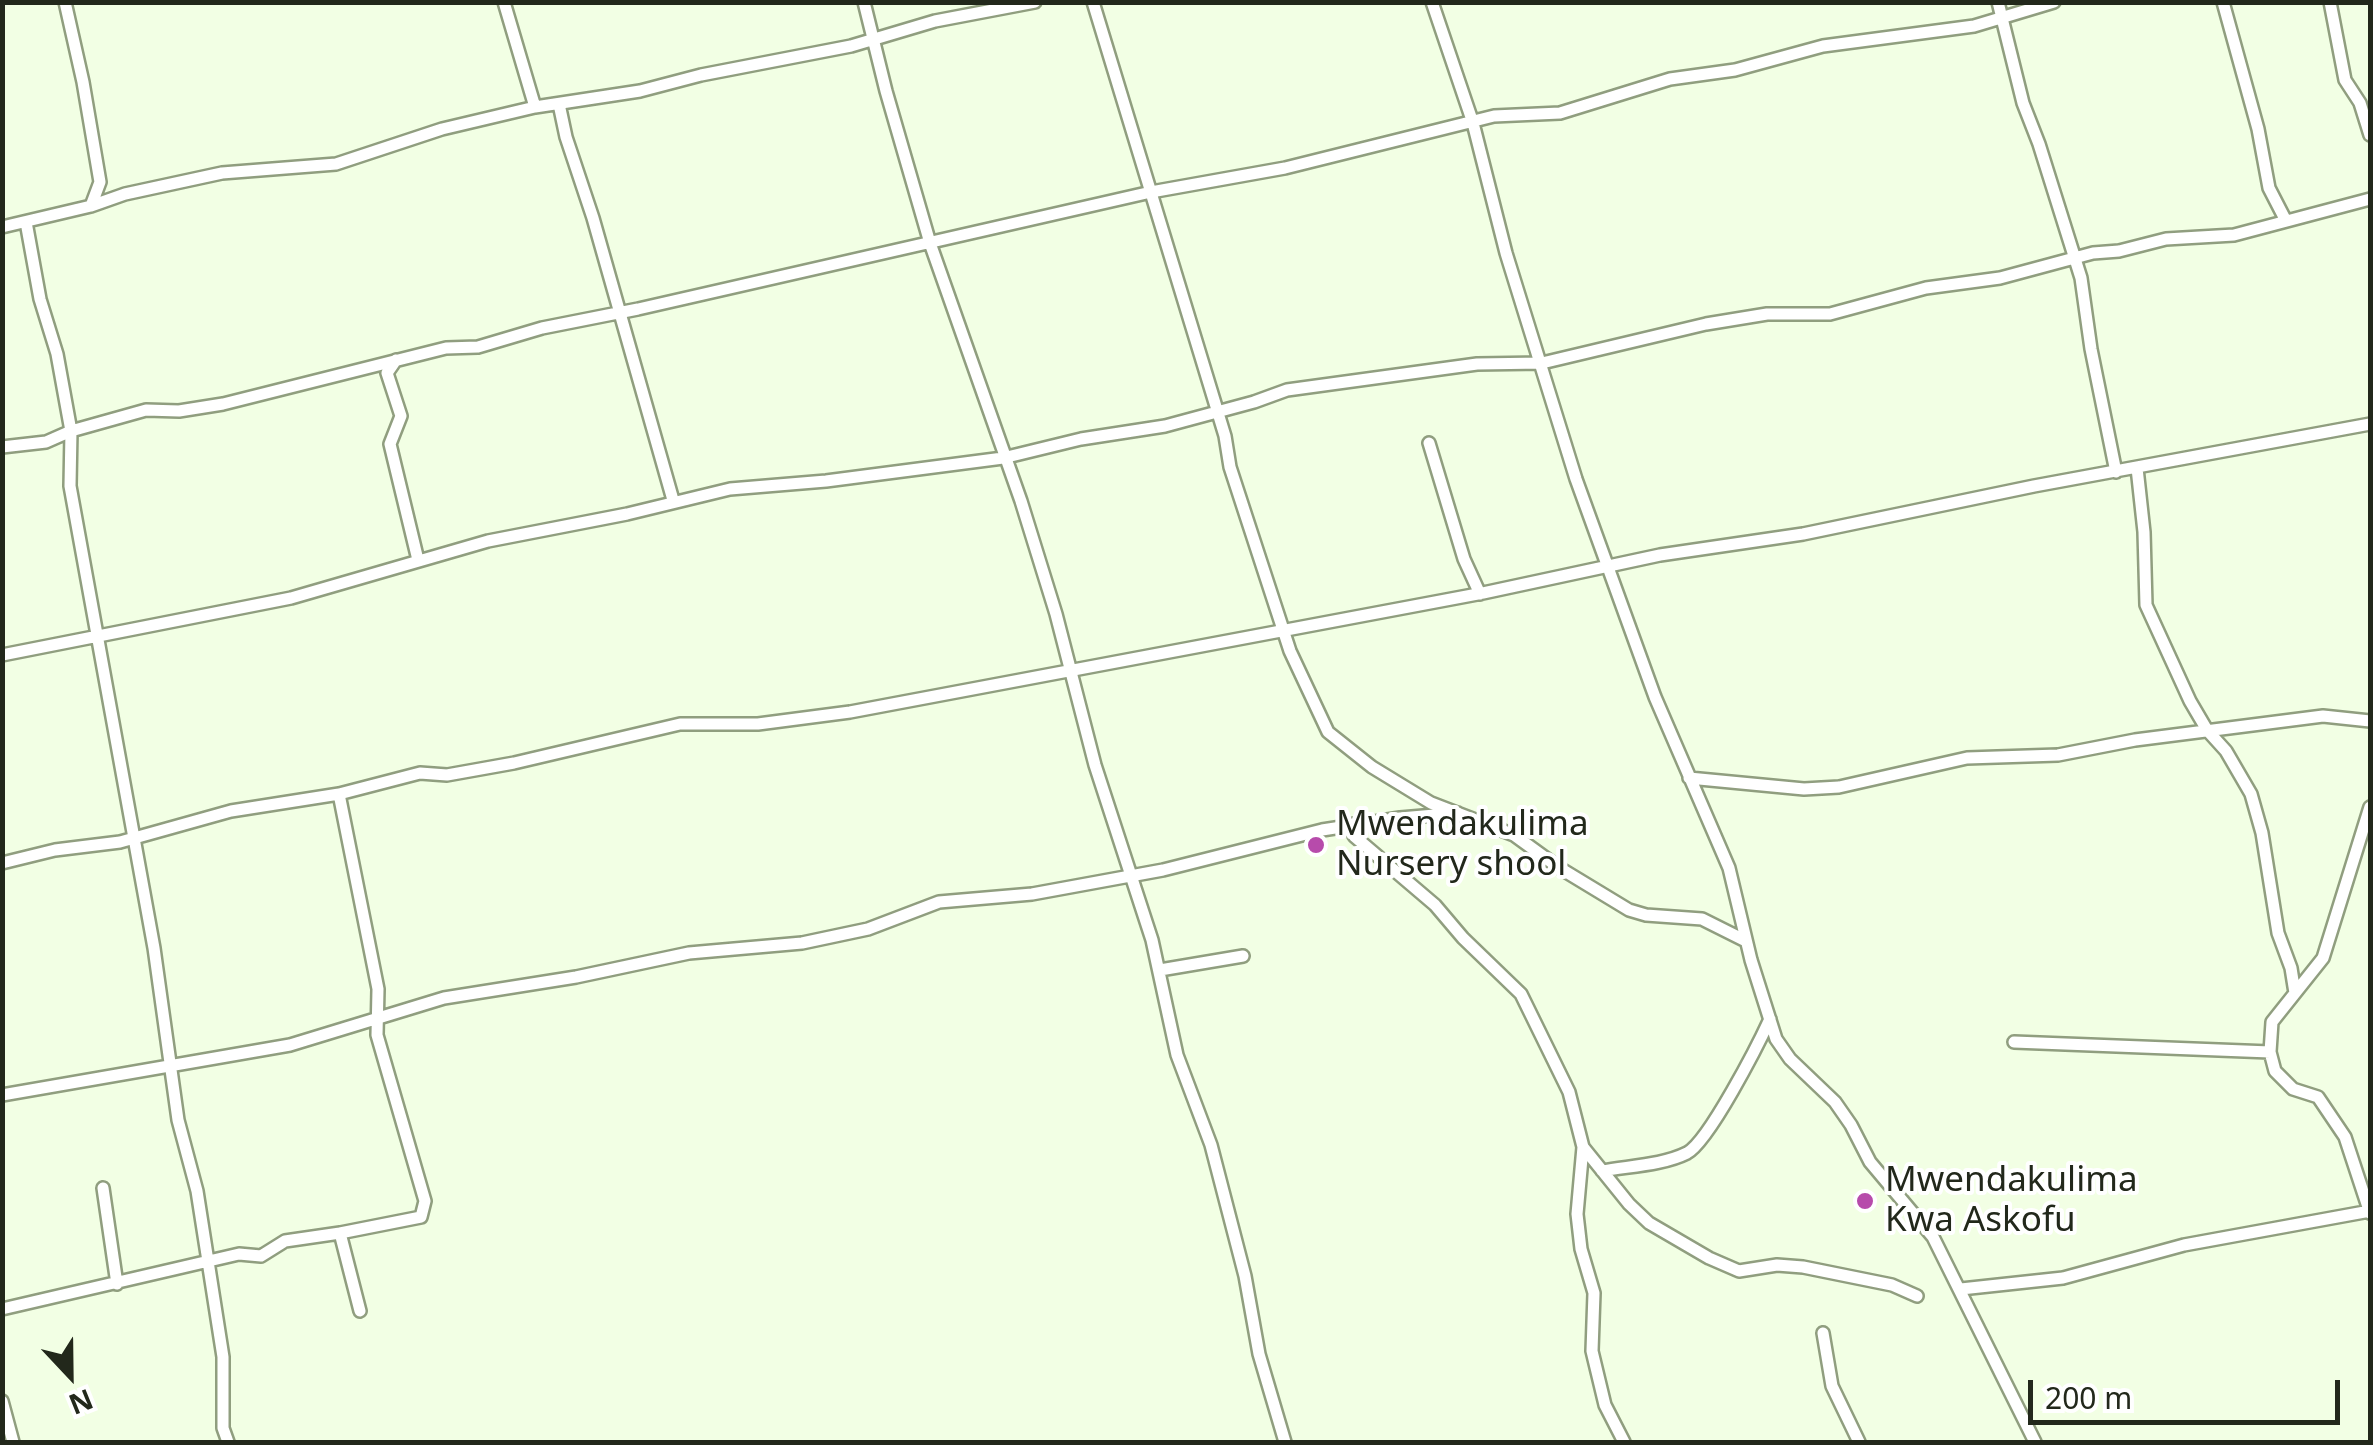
<!DOCTYPE html>
<style>
body{margin:0}
#map{position:relative;width:2373px;height:1445px;overflow:hidden;background:#f2ffe4;font-family:"Noto Sans",sans-serif}
canvas{display:block}
.frame{position:absolute;inset:0;border:5px solid #22281b;pointer-events:none}
.north{position:absolute;left:20px;top:1325px;width:100px;height:100px;-webkit-text-stroke:8px #fff;paint-order:stroke;rotate:158deg;font-size:28px;font-weight:700;line-height:40px;text-align:center;color:#22281b}
.north::after{content:'';display:block;margin:auto;width:35px;height:45px;background:#22281b;clip-path:polygon(50% 0,100% 100%,50% 72%,0 100%)}
.scale{position:absolute;left:2028px;top:1380px;width:312px;height:45px;box-sizing:border-box;border:5px solid #22281b;border-top:0;padding-left:12px;font-size:30px;line-height:35px;white-space:nowrap;color:#22281b;-webkit-text-stroke:8px #fff;paint-order:stroke}
</style>
<div id="map">
<canvas width="2373" height="1445"></canvas>
<div class="frame"></div>
<div class="north">N</div>
<div class="scale">200 m</div>
</div>
<script>
const ctx = document.querySelector('canvas').getContext('2d');
ctx.lineJoin = 'round';
function strokePath(path, color, width, dash) {
  ctx.strokeStyle = color;
  ctx.lineWidth = width;
  ctx.lineCap = dash ? 'butt' : 'round';
  ctx.setLineDash(dash || []);
  ctx.stroke(path);
}
function write(font, color, halo, rows, align = 'center') {
  ctx.font = font + ' "Noto Sans",sans-serif';
  ctx.lineWidth = 8;
  ctx.setLineDash([]);
  ctx.textBaseline = 'middle';
  ctx.strokeStyle = halo;
  ctx.fillStyle = color;
  for (const [text, x, y, turn = 0] of rows) {
    ctx.save();
    ctx.translate(x, y);
    ctx.rotate((+turn || 0) * Math.PI / 180);
    ctx.textAlign = isNaN(turn) ? turn : align;
    if (halo) ctx.strokeText(text, 0, 0);
    ctx.fillText(text, 0, 0);
    ctx.restore();
  }
}
const minor = new Path2D(`
 M65,2l18,80 17,100 -9,24
 M504,2l31,105
 M864,2l22,89 44,152 91,258 35,113 39,151 57,175 25,115 34,90 34,131 14,78 26,88
 M1093,2l132,434 5,31 60,184 38,81 44,35 59,36 83,32 44,32 71,43 17,5 56,4 44,22
 M1432,2l41,121 33,130 70,226 79,218 74,171 22,92 25,79 14,20 45,43 16,23 19,37 63,75 102,205
 M1998,2l25,101 16,41 42,134 10,71 25,123
 M2223,2l35,127 11,59 17,33
 M2330,2l15,78 15,23 10,32
 M559,104l7,33 27,81 80,282
 M26,222l14,77 17,55 14,77 -1,55 84,462 24,172 19,71 26,166v71l5,14
 M2,227l89,-21 34,-12 97,-21 114,-9 106,-35 93,-22 105,-16 61,-16 150,-29 84,-25 100,-19
 M396,360l-9,13 14,43 -11,28 28,116
 M1429,443l35,116 16,35
 M2,447l44,-5 25,-11 75,-21 33,1 44,-7 223,-56 32,-1 64,-19 96,-19 513,-117 134,-24 209,-52 66,-3 110,-34 65,-9 88,-24 151,-20 80,-24
 M2137,468l7,64 2,73 44,96 17,29 19,21 25,43 11,39 16,100 13,35 4,25
 M2,655l289,-57 197,-57 139,-27 103,-25 96,-8 177,-23 78,-19 84,-13 89,-24 33,-12 190,-26 65,-1 164,-39 61,-10h63l96,-26 74,-10 93,-25 26,-2 47,-12 68,-4 136,-36
 M1689,778l115,11 35,-2 128,-29 91,-3 77,-15 188,-24 47,5
 M339,794l39,195 -1,46 48,166 -4,16 -81,16
 M2370,807l-47,151 -51,64 -2,30 5,19 18,18 25,8 27,40 25,76
 M1354,824v12l81,69 28,33 58,56 48,98 14,55 46,57 20,19 60,35 30,13 38,-6 26,2 89,18 25,11
 M2,863l53,-13 65,-8 111,-31 108,-17 81,-21 27,2 67,-12 166,-39h78l92,-12 633,-119 177,-38 143,-21 231,-48 336,-62
 M1160,970l83,-14
 M2014,1042l256,10
 M2,1095l288,-50 154,-47 132,-21 113,-24 113,-10 66,-14 71,-27 93,-8 131,-24 159,-40 78,-12 58,-5
 M1583,1147l-6,67 4,35 13,44 -2,58 13,54 19,37
 M1602,1171c27,-5 61,-6 85,-18 22,-12 71,-108 83,-134
 M103,1188l14,96
 M1961,1289l102,-11 121,-33 186,-34
 M2,1309l237,-55 22,2 24,-15 55,-8 20,78
 M1823,1333l9,53 27,56
 M2,1401l11,41`);
strokePath(minor, '#909e7f', 16);
strokePath(minor, '#fff', 11);
for (const [x, y, r, color] of [
 [1316,845,10,"#b74bab"],
 [1865,1201,10,"#b74bab"]
]) {
  const dot = new Path2D();
  dot.arc(x, y, r, 0, 2 * Math.PI);
  ctx.fillStyle = color;
  ctx.fill(dot);
  strokePath(dot, '#fff', 4);
}
write('35px', '#22281b', '#fff', [
 ["Mwendakulima",1336,825],
 ["Nursery shool",1336,865],
 ["Mwendakulima",1885,1181],
 ["Kwa Askofu",1885,1221]
], 'left');
</script>
